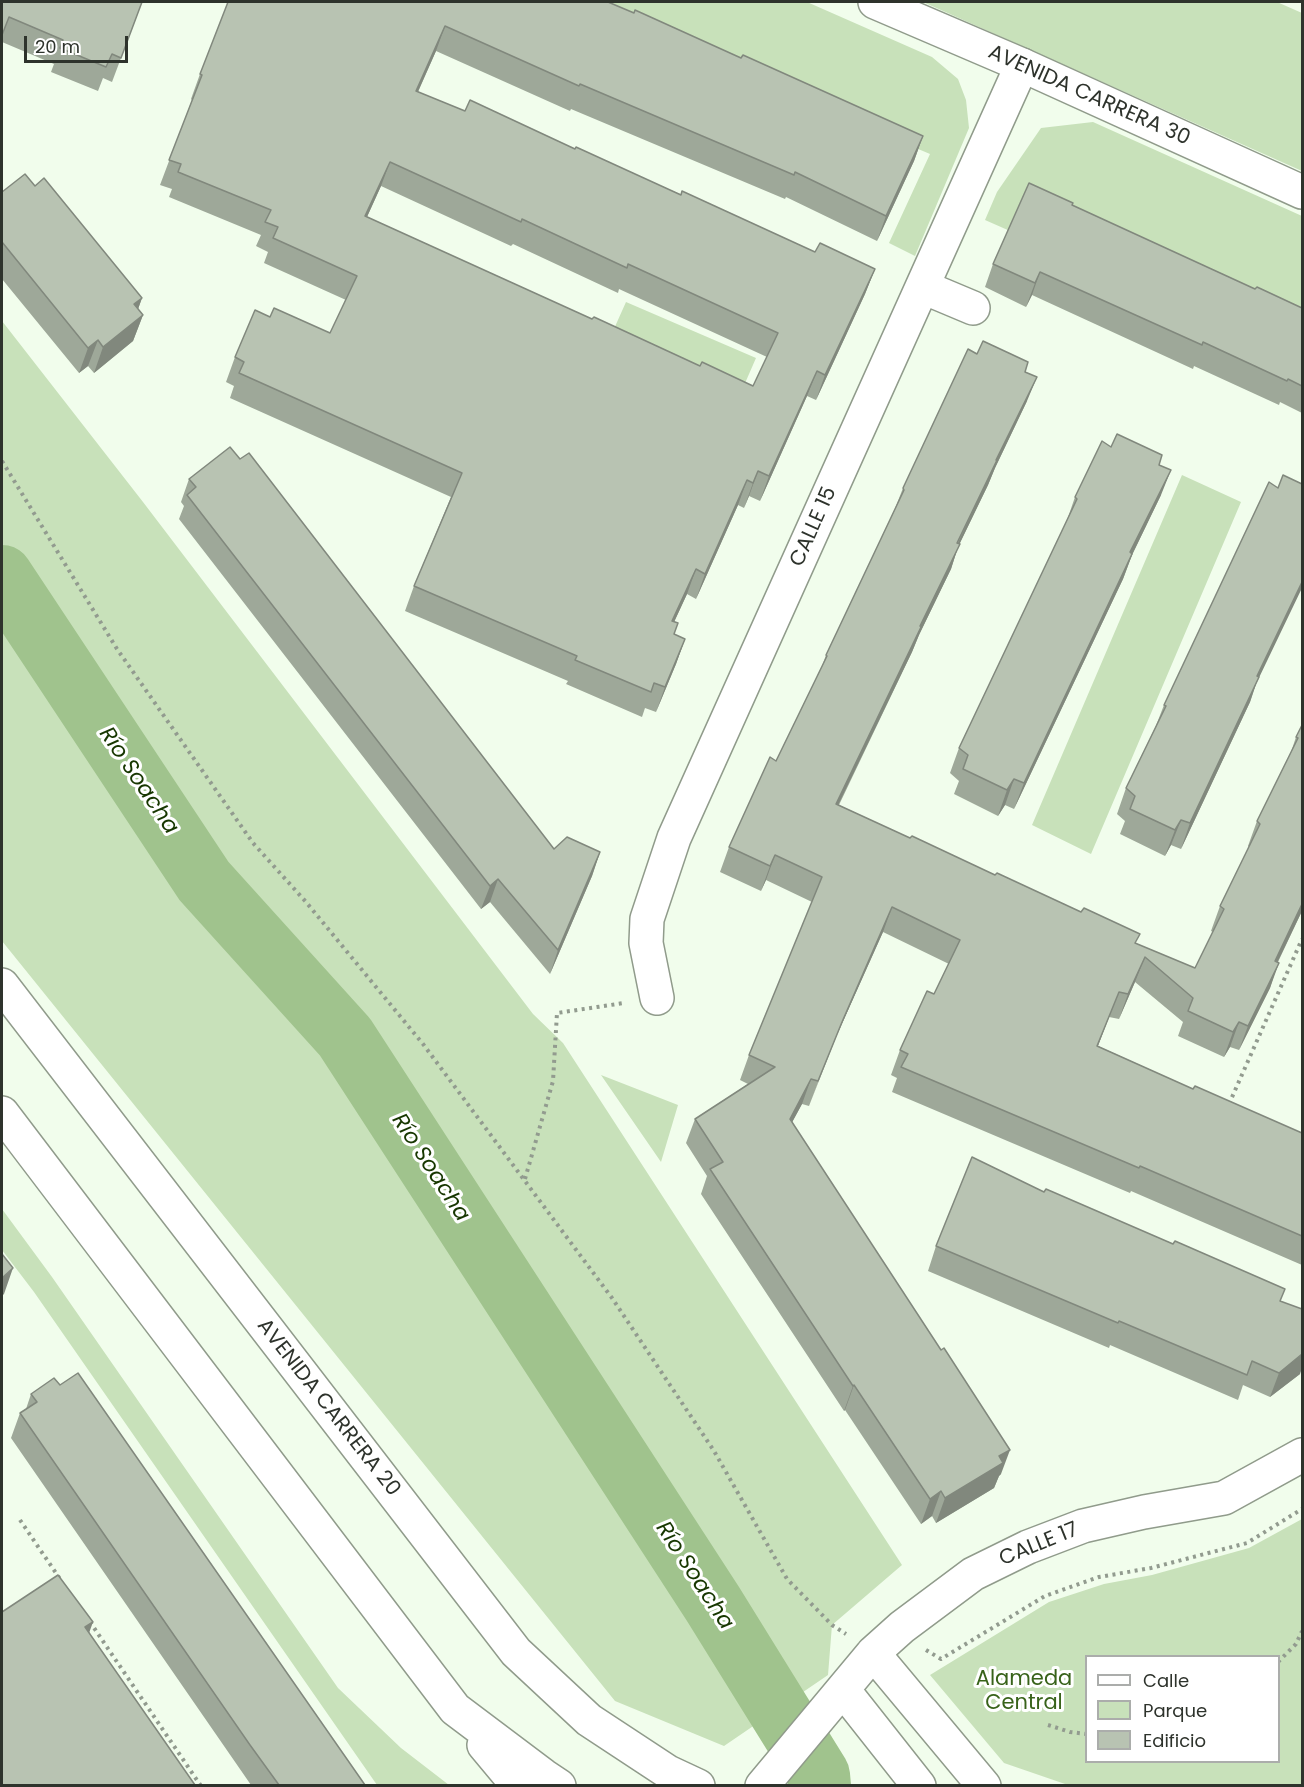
<!DOCTYPE html>
<meta charset="utf-8">
<style>
body{margin:0}
#map{position:relative;width:1304px;height:1787px;overflow:hidden;background:#f1fdec;font-family:Poppins,sans-serif}
canvas{display:block}
.frame{position:absolute;inset:0;border:3px solid #2e332c;pointer-events:none}
.legend{position:absolute;left:1085px;top:1655px;width:195px;height:108px;box-sizing:border-box;background:#fff;border:2px solid #abadab;margin:0;padding:8px 10px;list-style:none;font-size:18px;color:#2e332c}
.legend li{display:flex;align-items:center;gap:12px;height:30px}
.legend b{width:30px;border:2px solid #abadab}
.scale{position:absolute;left:24px;top:36px;width:104px;height:27px;box-sizing:border-box;border:3px solid #2e332c;border-top:0;padding-left:8px;font-size:18px;line-height:21px;white-space:nowrap;color:#2e332c;-webkit-text-stroke:4px #fff;paint-order:stroke}
</style>
<div id="map">
<canvas width="1304" height="1787"></canvas>
<div class="frame"></div>
<ul class="legend">
<li><b style="height:8px;background:#fff"></b>Calle</li>
<li><b style="height:16px;background:#c8e1ba"></b>Parque</li>
<li><b style="height:16px;background:#b8c3b2"></b>Edificio</li>
</ul>
<div class="scale">20 m</div>
</div>
<script>
const ctx = document.querySelector('canvas').getContext('2d');
ctx.lineJoin = 'round';
function fill(path, color) {
  ctx.fillStyle = color;
  ctx.fill(path, 'evenodd');
}
function strokePath(path, color, width, dash) {
  ctx.strokeStyle = color;
  ctx.lineWidth = width;
  ctx.lineCap = dash ? 'butt' : 'round';
  ctx.setLineDash(dash || []);
  ctx.stroke(path);
}
function write(font, color, halo, rows, align = 'center') {
  ctx.font = font + ' Poppins,sans-serif';
  ctx.lineWidth = 6;
  ctx.setLineDash([]);
  ctx.textBaseline = 'middle';
  ctx.strokeStyle = halo;
  ctx.fillStyle = color;
  for (const [text, x, y, turn = 0] of rows) {
    ctx.save();
    ctx.translate(x, y);
    ctx.rotate((+turn || 0) * Math.PI / 180);
    ctx.textAlign = isNaN(turn) ? turn : align;
    if (halo) ctx.strokeText(text, 0, 0);
    ctx.fillText(text, 0, 0);
    ctx.restore();
  }
}
fill(new Path2D(`
 M571,2h236l125,55 26,22 8,21 3,28 -54,128 -26,-13 41,-89z
 M923,2h354l25,11v158z
 M1093,122l209,94v117l-292,-102 -25,-11 12,-28 44,-64z
 M626,302l130,56 -17,39 -130,-57z
 M2,321l141,181 390,512 30,29 339,522 -70,60 -4,50 -104,71 -109,-45 -613,-760z
 M1182,475l59,27 -150,352 -59,-29z
 M601,1075l77,30 -17,57z
 M2,1209l50,68 286,411 63,60 48,37h-72l-343,-493 -32,-42z
 M1302,1519v266h-234l-64,-22 -74,-88 119,-73 55,-18 48,-9 97,-27zM1278,1656v106h-192v-106z`), '#c8e1ba');
strokePath(new Path2D(`
 M2,576l202,305 141,156 368,567 106,171 1,11`), '#a0c38d', 62);
const minor = new Path2D(`
 M923,287l50,21
 M2,985l514,667 73,68 79,52 30,14
 M657,998l-11,-55 1,-24 27,-81 348,-773
 M2,1113l453,596 89,67 15,10
 M873,1653l111,133
 M844,1691l75,95
 M484,1745l25,30 5,11
 M762,1786l111,-133 29,-26 71,-53 55,-27 55,-21 61,-14 80,-14 78,-43`);
const major = new Path2D(`
 M875,2l147,63 280,127`);
strokePath(minor, '#909b8b', 36);
strokePath(major, '#909b8b', 36);
strokePath(new Path2D(`
 M2,461l115,188 136,194 53,59 117,142 189,254 102,153 73,128 45,46 14,9
 M1229,1104l73,-165
 M525,1179l28,-98 4,-68 67,-10
 M20,1520l40,59
 M90,1622l111,164
 M926,1650l15,9 104,-63 54,-19 52,-9 96,-25 55,-34
 M1278,1662l18,-18 6,-13
 M1048,1725l22,7 16,2`), '#929b8f', 4, [3, 4.5]);
strokePath(minor, '#fff', 33);
strokePath(major, '#fff', 33);
fill(new Path2D(`
 M2,2h140l-30,80 -9,-4 -5,13 -47,-19 3,-8 -52,-22z
 M228,2l513,56 182,78 -9,25 -37,80 -91,-44 -1,2 -214,-90 -1,2 -134,-60 -18,41 47,19 110,38 240,103 60,17 -10,25 -49,106 -9,-4 -47,105 -11,-5 -5,12 -6,-3 -42,94 -9,-5 -13,28v12l11,5 -9,25 -20,48 -11,-4 -3,9 -76,-33 2,-3 -163,-70 9,-25 37,-89 -221,-99 4,-12 -8,-4 9,-25 35,-40 60,16 16,-33 -82,-37 4,-11 -12,-6 5,-11 -92,-38 3,-8 -12,-4 32,-85 -1,-1 9,-25zM381,186l130,60 2,-2 105,49 1,-4 148,68 -14,29 -53,-20 -108,-47 -225,-102z
 M2,192l140,106 -4,11 5,6 -10,26 -39,32 -6,-7 -9,7 -77,-94z
 M1072,205l183,84 47,19v105l-22,-11 -1,3 -85,-39 -1,3 -161,-74 -6,12 -41,-20 8,-23z
 M977,354l48,18 2,29 -32,67 -7,17 -30,62 -7,22 -32,66 -7,17 -73,153 298,139 58,24 18,-36 -2,-1 9,-25 29,-59 -1,-1 9,-25 34,-69 5,-15 6,-12v186l-24,51 -8,26 -31,62 -9,-3 -6,10 -46,-21 5,-14 -48,-40 -16,37 -10,-2 -11,29 95,43 109,44v132l-171,-74 -1,2 -238,-101 5,-14 -6,-3 9,-25 34,-56 15,-30 -66,-32 -51,114 -23,60 -7,-2 -10,18 209,352 -2,2 -5,12 -58,35 -4,-7 -11,8 -76,-114 -1,1 -143,-217 6,-18 -21,-33 9,-24 53,-35 -8,-4 9,-25 63,-153 -46,-22 -5,11 -41,-19 9,-25 47,-86 45,-92 5,-14 68,-144 9,-23z
 M1111,447l48,18 2,30 -29,60 -9,24 -109,230 -9,-4 -7,11 -44,-22 5,-13 -9,-8 9,-25 107,-225 9,-26z
 M189,479l365,370 46,3 -8,24 -42,98 -60,-72 -9,7 -302,-390 5,-13 -3,-4z
 M1256,684l-6,18 -69,147 -10,-4 -6,11 -45,-22 5,-13 -8,-7 9,-26 29,-60 9,-23z
 M936,1246l345,55 19,73 -30,23 -27,-12 -5,15 -128,-55 -1,3 -181,-77z
 M31,1394l334,391h-114l-240,-347 9,-25 6,-4z`), '#9ea899');
fill(new Path2D(`
 M445,26l-9,25 -29,65 9,-25z
 M923,136l-9,25 -37,80 9,-25z
 M390,162l-9,24 -25,55 9,-25z
 M875,269l-10,25 -49,106 9,-25z
 M1040,272l-8,23 -6,12 9,-24z
 M142,298l-9,25 10,-8 -10,26 -39,32 9,-26 31,-43z
 M98,340l-10,26 -9,7 9,-25z
 M817,371l-10,25 -47,105 9,-25z
 M1037,377l-10,24 -32,67 -7,17 -30,62 -7,22 -32,66 -7,17 -85,176 9,-24 84,-178 76,-166z
 M1171,470l-10,25 -29,60 -9,24 -109,230 10,-26 106,-231z
 M758,471l-9,25 -5,12 9,-25z
 M747,480l-9,25 -42,94 9,-25z
 M696,569l-9,25 -24,52 9,-25z
 M1302,582v6l-46,96 -6,18 -69,147 9,-26 67,-147z
 M685,639l-9,25 -20,48 9,-25z
 M1014,779l-9,26 -7,11 9,-26z
 M1181,820l-10,25 -6,11 10,-26z
 M600,852l-8,24 -42,98 8,-24z
 M775,855l-9,25 -5,11 9,-25z
 M498,879l-8,23 -9,7 9,-23z
 M1302,904v7l-36,75 9,-25z
 M892,907l-9,25 -51,114 -23,60 33,-84z
 M1145,957l-10,25 -16,37 9,-25z
 M1279,963l-9,25 -31,62 9,-24z
 M1119,992l-10,25 -21,54 9,-25z
 M1239,1022l-9,25 -6,10 9,-25z
 M811,1079l-9,25 -21,39 9,-24z
 M13,1268l-9,26 -2,2v-18z
 M1302,1354v14l-2,6 -30,23 9,-24z
 M854,1385l-9,25 -1,1 9,-25z
 M1010,1450l-9,24 -2,2 -5,12 -58,35 9,-25 54,-42z
 M941,1491l-9,25 -11,8 9,-25z
 M93,1622l-9,25 1,-20z`), '#81887d');
const building = new Path2D(`
 M2,2h140l-21,56 -9,-4 -6,13 -46,-19 3,-8 -54,-23 -7,18z
 M228,2h380l26,11 1,-3 106,48 2,-3 180,81 -37,80 -91,-44 -1,3 -214,-91 -1,2 -134,-60 -29,65 49,20 5,-11 105,49 1,-2 105,48 1,-4 133,61 5,-9 55,26 -50,106 -8,-4 -48,105 -11,-5 -5,12 -6,-3 -42,94 -9,-5 -24,52 6,2 -4,11 11,5 -20,48 -11,-4 -3,9 -76,-32 2,-4 -163,-70 48,-113 -223,-100 5,-11 -9,-5 20,-47 15,7 4,-9 56,25 27,-57 -84,-38 5,-11 -13,-5 6,-12 -93,-38 3,-8 -12,-4 33,-85 -2,-1zM390,162l131,60 1,-3 105,49 1,-4 150,69 -25,53 -51,-24 -2,4 -106,-49 -2,2 -227,-103z
 M25,174l10,12 9,-8 98,120 -8,6 9,11 -40,32 -5,-7 -10,8 -86,-106v-50z
 M1029,183l44,20 -1,2 183,84 2,-2 45,21v78l-14,-7 -1,2 -84,-39 -1,3 -162,-73 -5,11 -42,-19z
 M983,341l45,21 -3,10 12,5 -41,83h1l-40,83 3,1 -40,82 1,1 -85,177 74,34 2,-2 83,39 2,-2 84,39 3,-4 56,26 -5,9 60,25 29,-59 -4,-3 40,-82 -3,-3 41,-83 -2,-1 6,-12v179l-27,57 4,2 -31,63 -9,-4 -6,10 -45,-21 5,-13 -48,-41 -17,37 -9,-2 -22,54 96,43 2,-3 107,47v103l-162,-70 -1,2 -238,-101 7,-13 -8,-4 27,-59 7,3 26,-54 -68,-33 -50,115 -24,59 -7,-2 -21,40 151,231 3,-2 66,102 -11,6 4,7 -58,35 -4,-7 -11,8 -76,-114 -1,1 -143,-217 13,-7 -28,-43 80,-52 -26,-12 73,-178 -47,-22 -5,11 -41,-19 41,-90 6,4 51,-105 -1,-1 78,-165 -1,-2 65,-139 9,5z
 M1117,434l45,21 -3,10 12,5 -41,82 2,2 -108,229 -10,-4 -7,11 -44,-21 5,-14 -9,-7 118,-249 -2,-2 27,-56 9,6z
 M230,447l10,12 9,-6 305,396 13,-12 33,15 -42,98 -60,-71 -8,7 -303,-391 9,-8 -7,-8z
 M1283,475l19,9v98l-45,94 2,1 -69,146 -9,-3 -6,10 -45,-21 5,-13 -9,-8 40,-82 -2,-1 105,-223 9,6z
 M972,1157l72,35 2,-3 127,55 2,-3 110,48 -5,12 22,8v45l-23,19 -27,-12 -5,14 -128,-54 -1,2 -182,-77z
 M2,1254l11,14 -11,10z
 M78,1373l287,412h-86l-29,-40 -230,-332 17,-11 -6,-8 23,-16 6,7z
 M58,1575l35,47 -8,5 110,158h-193v-173z`);
fill(building, '#b8c3b2');
strokePath(building, '#81887d', 1.5);
write('21px', '#2e332c', '#fff', [
 ["AVENIDA CARRERA 30",1089,96,24],
 ["CALLE 15",814,527,-66],
 ["AVENIDA CARRERA 20",328,1408,52],
 ["CALLE 17",1039,1545,-22]
]);
write('21px', '#38631a', '#fff', [
 ["Alameda",1024,1680],
 ["Central",1024,1704]
]);
write('italic 22px', '#173700', '#fff', [
 ["Río Soacha",138,781,56],
 ["Río Soacha",430,1168,57],
 ["Río Soacha",694,1576,57]
]);
</script>
